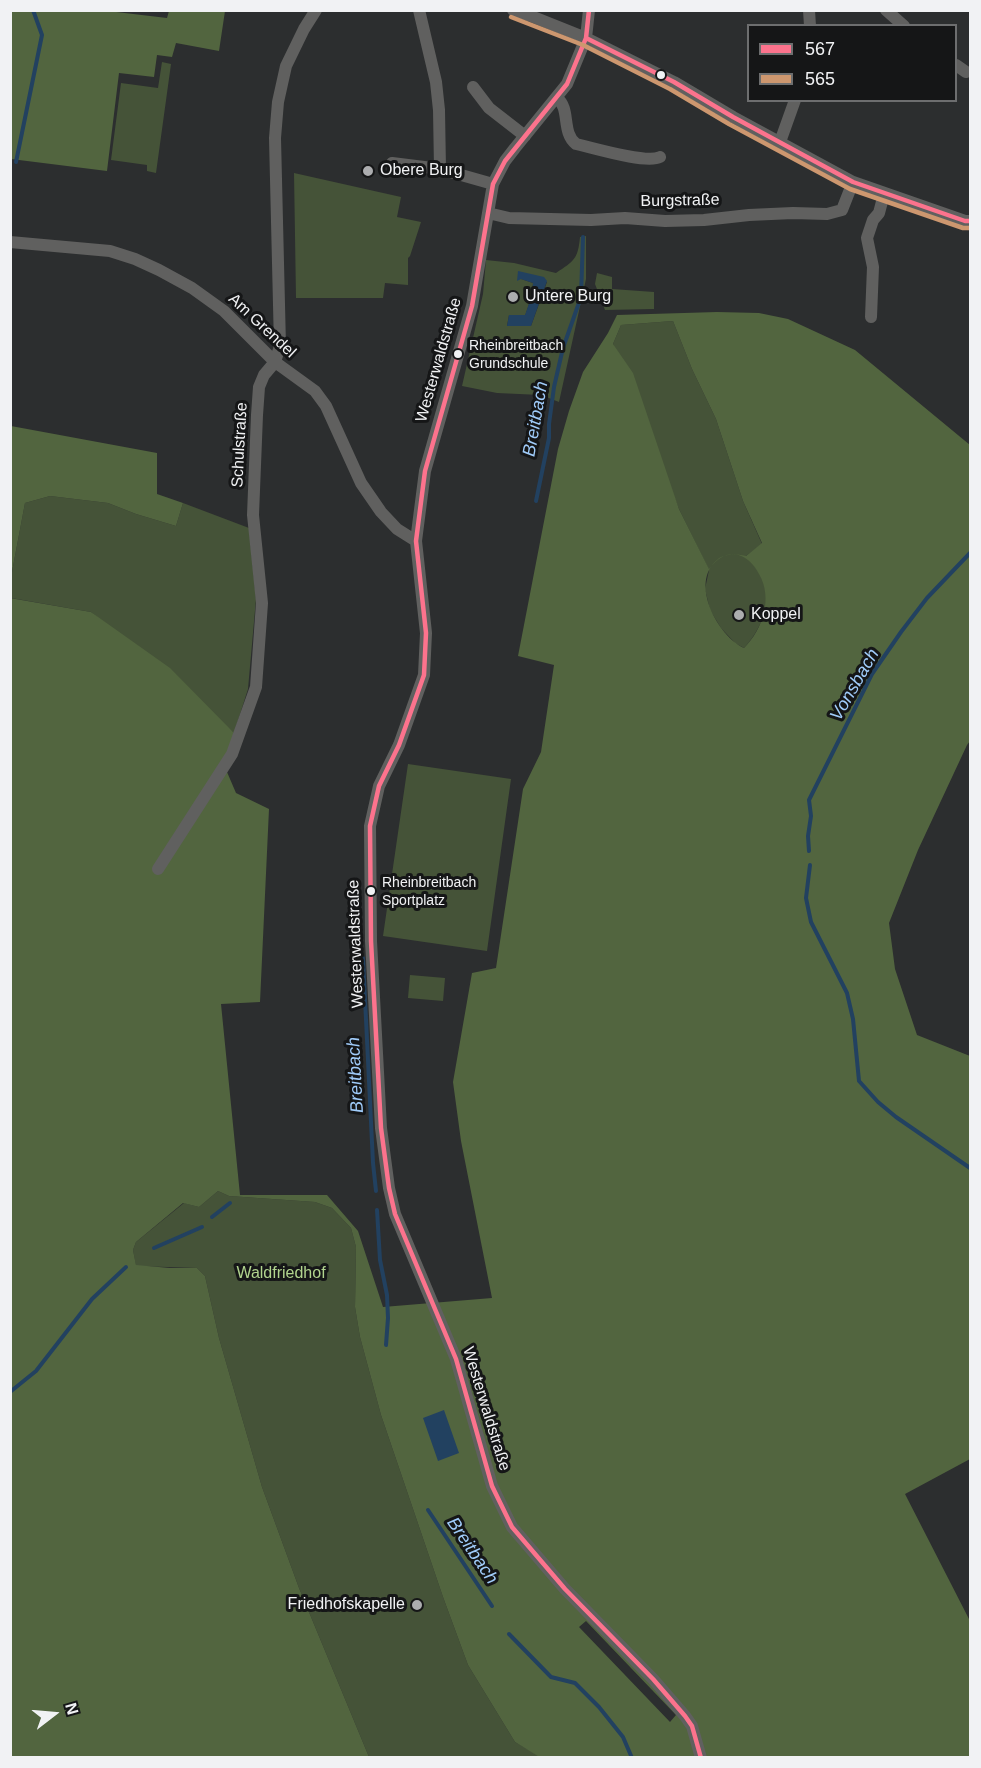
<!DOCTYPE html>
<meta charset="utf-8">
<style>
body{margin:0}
#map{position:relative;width:981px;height:1768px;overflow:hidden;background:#2c2e2f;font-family:Helvetica,sans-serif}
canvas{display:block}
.frame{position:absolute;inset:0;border:12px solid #f1f2f4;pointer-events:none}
.legend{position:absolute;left:747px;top:24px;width:210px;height:78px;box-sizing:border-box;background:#151617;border:2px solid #6d6e6f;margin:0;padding:8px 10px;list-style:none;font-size:18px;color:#f1f2f4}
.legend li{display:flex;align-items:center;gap:12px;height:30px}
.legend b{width:30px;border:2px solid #6d6e6f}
.north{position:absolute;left:24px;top:1684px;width:60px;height:60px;-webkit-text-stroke:4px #151617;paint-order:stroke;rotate:74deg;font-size:16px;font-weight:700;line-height:24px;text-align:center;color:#f1f2f4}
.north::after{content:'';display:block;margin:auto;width:21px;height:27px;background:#f1f2f4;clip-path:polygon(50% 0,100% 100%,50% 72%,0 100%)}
</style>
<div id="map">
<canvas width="981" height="1768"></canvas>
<div class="frame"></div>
<ul class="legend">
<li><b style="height:8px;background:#fc738d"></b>567</li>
<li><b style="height:8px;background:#cd976f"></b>565</li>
</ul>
<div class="north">N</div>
</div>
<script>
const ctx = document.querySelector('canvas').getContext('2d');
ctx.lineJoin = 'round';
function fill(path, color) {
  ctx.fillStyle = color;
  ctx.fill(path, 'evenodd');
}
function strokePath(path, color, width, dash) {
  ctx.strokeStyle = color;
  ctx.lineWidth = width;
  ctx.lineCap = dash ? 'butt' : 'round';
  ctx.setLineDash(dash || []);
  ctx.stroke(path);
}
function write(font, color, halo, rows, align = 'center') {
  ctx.font = font + ' Helvetica,sans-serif';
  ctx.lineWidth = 6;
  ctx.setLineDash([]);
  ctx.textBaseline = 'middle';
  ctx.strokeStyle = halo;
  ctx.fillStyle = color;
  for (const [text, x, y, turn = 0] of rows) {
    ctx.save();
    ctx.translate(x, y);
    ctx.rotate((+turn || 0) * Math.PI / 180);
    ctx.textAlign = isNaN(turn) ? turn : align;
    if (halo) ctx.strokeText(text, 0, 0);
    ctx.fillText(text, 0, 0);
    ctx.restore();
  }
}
fill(new Path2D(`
 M162,62l9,2 -15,109 -9,-2v-6l-36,-5 10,-77 37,5z
 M294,173l107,24 -4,20 24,5 -11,34 -2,2v27l-23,-2 -2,15h-87z
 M586,236v43l-27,123 -18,-7 -44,-2 -35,-7 21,-92 3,-34 28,3 42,10c18,-12 22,-14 24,-36zM521,279l26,3 -16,44h-24l2,-11 16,1 7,-21 1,-12z
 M597,273l15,4v12l42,3v17l-49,1 -10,-26z
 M673,321l19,48 24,50 27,82 19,43 -16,12c7,8 15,17 19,27 7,22 -6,49 -21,65l-9,-5 -14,-15 -11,-18 -5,-21 4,-19 -30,-61 -66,-165 8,-19z
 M50,496l58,7 28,11 40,12 7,-23 66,25 7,71 -8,90 -14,44 -143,-121 -80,-14v-21l14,-74z
 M408,764l103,15 -24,172 -104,-15z
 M410,975l35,3 -2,23 -35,-3z
 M218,1191l11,5 86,6 17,6 19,20 5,19 -1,60 5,30 21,78 62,182 25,68 47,77 26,15h-172l-70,-169 -37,-101 -43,-149 -14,-62 -8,-8 -61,-2 -3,-16 3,-8 48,-39 15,4z`), '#455338');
fill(new Path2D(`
 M108,11l59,7 2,-7h56l-6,40 -43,-8 -4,14 -15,-2 -3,22 -35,-4 -12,98 -96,-12v-148z
 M717,312l42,1 29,6 67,31 115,95v296l-3,4 -49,105 -29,73 6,46 22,66 53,21v403l-65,35 65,127v136l-429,1 -26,-16 -47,-77 -25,-68 -62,-182 -21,-78 -5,-30 1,-60 -5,-19 -19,-20 -17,-6 -86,-6 -11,-5 -19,16 -16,-4 -47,39 -3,8 3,15 34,3h27l8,8 14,62 43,149 37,101 70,169h-358l-1,-1159 81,14 79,56 64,65 -10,32 12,28 33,16 -9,193 -39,2 19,191h87l31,36 25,76 109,-9 -31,-157 -8,-59 19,-109 24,-5 27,-179 18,-37 13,-87 -36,-9 40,-207 11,-38 14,-39 25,-39 9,-18zM673,321l19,48 24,50 27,82 19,42 -16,13c-19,-4 -25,-1 -37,13l-30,-60 -46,-136 -20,-29 8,-19zM735,554c12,3 18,9 24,20 14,24 4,55 -15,74 -26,-12 -55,-65 -27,-88 5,-5 12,-5 18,-6zM586,1621l90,94 -6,7 -91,-95z
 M11,338v88l146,27v41l26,9 -7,23 -40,-12 -28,-11 -58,-7 -25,7 -14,74z`), '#52653f');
fill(new Path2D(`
 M518,271l26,6 3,4 -16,45h-24l2,-11h16l7,-20 1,-12 -12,-4 -4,2z
 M444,1410l15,43 -21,8 -15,-43z`), '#224160');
strokePath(new Path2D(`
 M16,162l26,-127 -9,-25
 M536,501l13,-63v-14l5,-37 9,-39 18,-51 2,-60
 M809,851l-1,-15 3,-20 -2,-16 63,-126 29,-42 26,-34 43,-45
 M810,865l-4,33 5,24 36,71 6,26 6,62 19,21 18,15 74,51
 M363,958l10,205 3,28
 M377,1210l3,50 7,35 1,23 -2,27
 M212,1217l18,-14
 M154,1248l48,-21
 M10,1392l26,-21 56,-72 34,-32
 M428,1510l64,96
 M509,1634l42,43 24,6 24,24 24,30 9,21`), '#224160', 4);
strokePath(new Path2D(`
 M419,10l17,72 3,28 1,59
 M513,10l18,6 55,22 88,44 59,35 120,65 112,39h5
 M589,10l-3,28 -19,46 -52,64 -10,13 -12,23 -21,122 -47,165 -9,70 10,92 -2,42 -25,70 -20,41 -9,40 1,115 10,187 8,60 6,26 61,145 36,127 20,41 53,62 88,90 32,37 7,10 9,32
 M809,10l1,16
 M886,10l18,16
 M956,65l10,7
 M473,87l16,21 36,28
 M557,98c14,11 4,34 19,46 18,4 70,20 84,13
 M780,142l15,-42
 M392,163l48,6 53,15
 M488,213l21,5 82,2 34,-2 40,3 39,-1 45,-5 44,-2 34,1 15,-4 11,-28
 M10,242l100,9 25,8 24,11 33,18 32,23 51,51 40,29 11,15 35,77 20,29 16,17 19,12
 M871,317l2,-50 -6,-29 6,-18 6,-7 5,-19
 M158,869l74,-115 24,-67 6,-84 -9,-88 4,-100 2,-28 5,-12 11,-13 5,-16 -5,-208 3,-36 8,-36 18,-37 12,-19`), '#60605f', 12);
strokePath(new Path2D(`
 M589,10l-3,28 -19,46 -62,77 -12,23 -21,122 -47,165 -9,70 10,92 -2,42 -25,70 -20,41 -9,40 1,115 10,187 8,60 6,26 61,145 36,127 20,41 53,62 88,90 32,37 7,10 9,32
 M586,38l88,44 59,35 120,65 112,39h5`), '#fc738d', 4.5);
strokePath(new Path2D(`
 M511,17l72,28 87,44 59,35 121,65 113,39h7`), '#cd976f', 4.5);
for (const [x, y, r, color] of [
 [661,75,5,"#f1f2f4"],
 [368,171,6,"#acadaf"],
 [513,297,6,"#acadaf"],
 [458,354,5,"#f1f2f4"],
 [739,615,6,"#acadaf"],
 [371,891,5,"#f1f2f4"],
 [417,1605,6,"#acadaf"]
]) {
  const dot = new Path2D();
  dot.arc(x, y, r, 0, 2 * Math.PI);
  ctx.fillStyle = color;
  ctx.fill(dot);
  strokePath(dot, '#151617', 2);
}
write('14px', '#f1f2f4', '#151617', [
 ["Rheinbreitbach",469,346],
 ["Grundschule",469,364],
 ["Rheinbreitbach",382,883],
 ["Sportplatz",382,901]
], 'left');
write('16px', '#f1f2f4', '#151617', [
 ["Obere Burg",380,171],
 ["Untere Burg",525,297],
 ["Koppel",751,615],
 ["Friedhofskapelle",405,1605,"right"]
], 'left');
write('16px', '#f1f2f4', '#151617', [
 ["Burgstraße",680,201,-1],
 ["Am Grendel",262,326,43],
 ["Westerwaldstraße",439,360,-74],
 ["Schulstraße",240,445,-87],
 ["Westerwaldstraße",356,944,-92],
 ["Westerwaldstraße",486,1409,73]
]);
write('16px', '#b1d48e', '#151617', [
 ["Waldfriedhof",281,1274]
]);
write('italic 18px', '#a0ccfa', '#151617', [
 ["Breitbach",536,419,-80],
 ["Vonsbach",855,685,-60],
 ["Breitbach",356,1075,-93],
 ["Breitbach",472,1551,56]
]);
</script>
